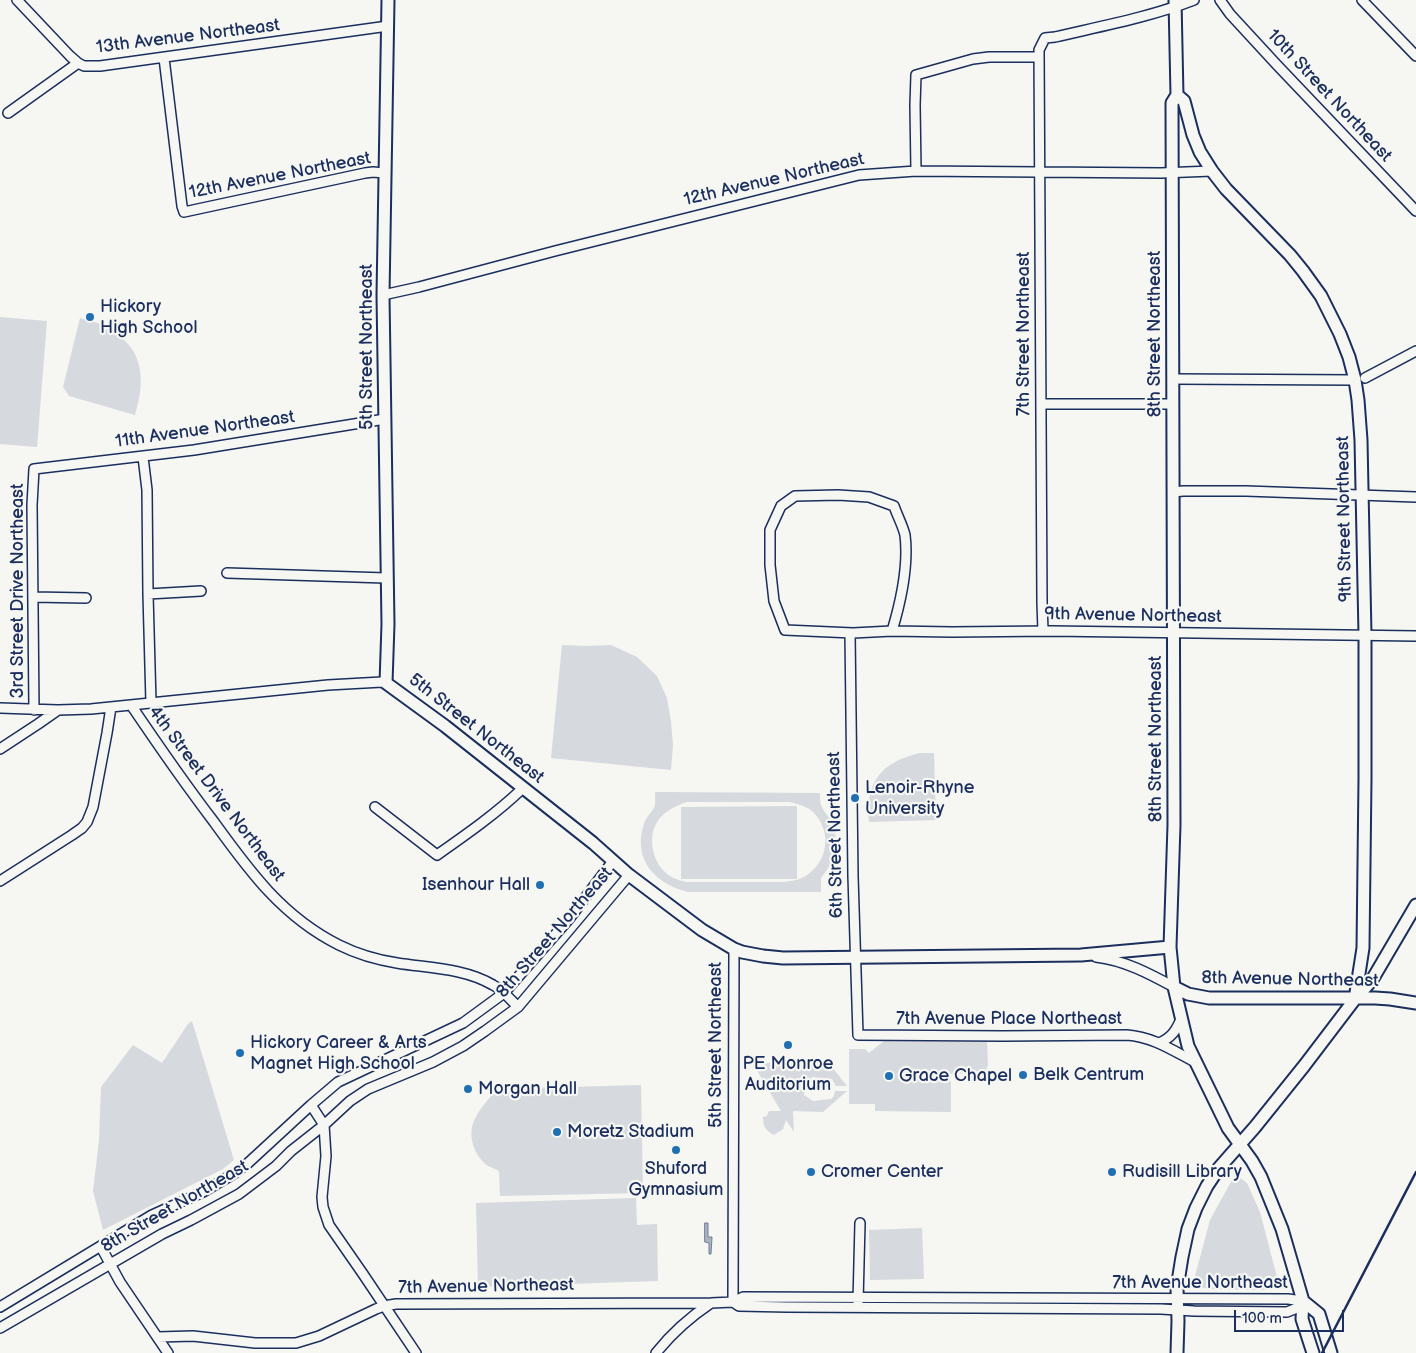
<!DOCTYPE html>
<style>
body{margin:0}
#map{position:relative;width:1416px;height:1353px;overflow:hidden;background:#f6f6f2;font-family:"Balsamiq Sans",sans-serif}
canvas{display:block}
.scale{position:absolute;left:1234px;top:1310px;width:110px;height:22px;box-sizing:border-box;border:2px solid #1b2f5e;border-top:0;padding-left:6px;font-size:15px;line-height:18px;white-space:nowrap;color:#1b2f5e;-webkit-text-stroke:4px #f6f6f2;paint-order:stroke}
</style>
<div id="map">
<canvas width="1416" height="1353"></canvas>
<div class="scale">100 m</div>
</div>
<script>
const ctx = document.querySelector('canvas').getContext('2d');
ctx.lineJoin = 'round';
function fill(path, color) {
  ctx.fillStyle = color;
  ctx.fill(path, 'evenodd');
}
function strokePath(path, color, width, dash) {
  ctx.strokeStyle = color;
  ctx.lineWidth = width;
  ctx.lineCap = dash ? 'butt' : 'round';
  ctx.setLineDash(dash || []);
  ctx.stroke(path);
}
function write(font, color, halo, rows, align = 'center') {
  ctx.font = font + ' "Balsamiq Sans",sans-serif';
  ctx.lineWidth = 4.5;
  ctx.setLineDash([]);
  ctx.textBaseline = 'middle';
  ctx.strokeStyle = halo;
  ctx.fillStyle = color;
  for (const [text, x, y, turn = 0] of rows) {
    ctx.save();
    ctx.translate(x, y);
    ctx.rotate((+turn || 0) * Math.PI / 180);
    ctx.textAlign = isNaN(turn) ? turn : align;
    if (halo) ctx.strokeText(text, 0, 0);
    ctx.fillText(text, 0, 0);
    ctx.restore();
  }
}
fill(new Path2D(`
 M0,317l47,4 -10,126 -37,-3z
 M80,318c7,2 16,4 23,7 7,3 14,8 19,13 24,21 21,50 13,77l-66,-19 -6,-9z
 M562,645l24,1 25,-1 26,12 20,19 10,22 4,23 2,24 -2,25 -120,-12z
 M920,753h14l2,67 -67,2c-4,-40 12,-60 51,-69z
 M655,792l165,1c0,3 0,9 1,12 2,6 8,11 10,17 10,21 4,39 -10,56v14h-133c-33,-8 -56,-33 -44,-68 2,-7 7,-11 10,-16 2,-4 1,-11 1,-16zM687,802h102c9,2 18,4 25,11 18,19 14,48 -7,62 -7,5 -15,6 -23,7h-98c-7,-2 -16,-4 -21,-10 -12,-11 -17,-33 -9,-48 6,-12 19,-18 31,-22z
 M797,806v73h-116v-72z
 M192,1021l42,139 -11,9 -120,61 -10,-39 6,-51 2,-53 32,-42 29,18 26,-39z
 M884,1041l103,1 1,23 -3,7 -38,2 4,9v29l-76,-1v-7h-26v-55h16l4,4z
 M771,1062h57l19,24h-11l-4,-7 -20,-2 -7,9 -1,9 9,6 18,-2 3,-3 1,-5h12l-24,21 -30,-1 1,21 -8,-12 -3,9 -9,6c-9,-5 -11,-9 -11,-18l4,-1 2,-5h12l-26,-44z
 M641,1085l2,108 -143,3 -1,-25c-3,-2 -7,-3 -11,-5 -13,-9 -21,-30 -14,-45 5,-12 15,-22 23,-32z
 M1239,1177l8,6 13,29 18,69 -12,9 -56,-1 -11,-2 -4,-11 15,-56 22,-40z
 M636,1198l1,27 20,-1 1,57 -180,6 -2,-84z
 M922,1228l2,51 -54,1 -1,-50z`), '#d6d9dd');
const water = new Path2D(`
 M705,1223h3v14h4l-1,17h-2v-11l-4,-1z`);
fill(water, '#abb2c0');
strokePath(water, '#717e99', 1);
const street = new Path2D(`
 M17,0l53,56 8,7
 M1220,0l10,14 47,51 139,146
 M1362,0l54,56
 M164,58l18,148 2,6 181,-39 8,-1 12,1
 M8,113l70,-50 6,3h16l288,-40
 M916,171l-1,-66 1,-30 57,-16 16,-2h50
 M383,295l36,-8 136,-36 304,-76 57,-4 245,2 51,-2
 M1365,378l51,-27
 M1173,379l182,1
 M1041,404h132
 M143,457l4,33 1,104 3,109
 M1173,492l10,-1h63l170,6
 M227,573l159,5
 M148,594l53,-3
 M33,597l53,1
 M892,631c9,-30 17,-64 13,-96 -2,-9 -8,-20 -11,-29l-25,-9 -31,-2 -43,1 -14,10 -11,24v35l4,36 11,29 68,3 39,-2 60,1 99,-1 365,5
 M1043,631l-1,-29 -3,-552 6,-12 10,-1c47,-11 95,-20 139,-37
 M850,633l3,243 5,159 145,1 124,-1c26,2 45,15 68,27
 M131,705c27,40 54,79 83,117 36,50 69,95 125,123 18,9 39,15 58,18 31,5 68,5 96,22 10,5 17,14 25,22
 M0,708l58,2 33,-1 237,-24 54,-3 4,1
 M34,710l-2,-205 2,-36 160,-19 191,-31
 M0,749l38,-25 20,-14
 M375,807l62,48c30,-21 60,-42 86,-67
 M0,881l72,-46 10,-7 5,-6 6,-15 14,-74 4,-26
 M1096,957c28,3 54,17 78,30
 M1159,1043c12,-5 17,-12 22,-24
 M311,1105l13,20 2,31 -4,41 1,10 6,18 34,49 53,79
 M101,1247l19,35 48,71
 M733,1302l6,4 48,1 374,2 33,2 93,1 10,-4 6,-7
 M733,1302l1,-353
 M858,1302l2,-79
 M0,1307l152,-92 51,-23 32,-19 12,-9 64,-59 27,-23 125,-59 41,-30 65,-74 44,-58
 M0,1328l162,-94 29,-14 48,-26 37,-28 15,-15 33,-26 26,-24 18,-12 65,-27 30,-16 22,-15 33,-24 111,-132
 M158,1337l35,-1 62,7h41l23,-7 57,-27 8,-3 12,-2 315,-1 22,-1 10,-5 545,2 15,2
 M656,1353c16,-20 34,-36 55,-50`);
const secondary = new Path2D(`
 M388,0l-5,295 5,329 -2,59 59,43 148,117 36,32 73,55 32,19 8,3 21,4 20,2 298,-3 89,-8
 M1175,0l2,95
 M1177,95l-5,8 2,722 -4,122 4,40 14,59 40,82 24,33 9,16 21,52 21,72 16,13 12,39
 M1177,95l7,6 9,34 7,17 12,19 14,18 64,66 13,16 18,25 19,38 9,23 6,23 3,20 3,40 4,195v144l-2,169 -8,51
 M1174,987l14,7 21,4h166l15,1 26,4
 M1303,1301l-1,18 11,34
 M1177,1353l1,-32 -1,-33 5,-31 6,-28 8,-21 11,-22 12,-18 36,-41 49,-61 51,-67 17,-19 44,-75`);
strokePath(street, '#1b2f5e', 12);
strokePath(secondary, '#1b2f5e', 15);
strokePath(street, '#f6f6f2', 9);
strokePath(secondary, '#f6f6f2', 11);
strokePath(new Path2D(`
 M1322,1353l94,-181`), '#1b2f5e', 2.5);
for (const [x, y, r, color] of [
 [90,317,5,"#1f6fb2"],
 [855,798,5,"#1f6fb2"],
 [540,885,5,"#1f6fb2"],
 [788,1045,5,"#1f6fb2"],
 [240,1053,5,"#1f6fb2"],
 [1023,1075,5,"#1f6fb2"],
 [889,1076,5,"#1f6fb2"],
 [468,1089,5,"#1f6fb2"],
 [557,1132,5,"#1f6fb2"],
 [676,1150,5,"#1f6fb2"],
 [811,1172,5,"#1f6fb2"],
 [1112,1172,5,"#1f6fb2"]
]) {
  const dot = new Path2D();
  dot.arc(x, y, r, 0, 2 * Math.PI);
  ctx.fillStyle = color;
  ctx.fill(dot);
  strokePath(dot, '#f6f6f2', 2);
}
write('18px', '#1b2f5e', '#f6f6f2', [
 ["13th Avenue Northeast",188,37,-7],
 ["10th Street Northeast",1329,96,47],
 ["12th Avenue Northeast",280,176,-11],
 ["12th Avenue Northeast",774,180,-13],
 ["7th Street Northeast",1024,334,-90],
 ["8th Street Northeast",1155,334,-90],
 ["5th Street Northeast",367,347,-90],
 ["11th Avenue Northeast",205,430,-8],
 ["9th Street Northeast",1345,519,-91],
 ["3rd Street Drive Northeast",18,591,-90],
 ["9th Avenue Northeast",1133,616,1],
 ["5th Street Northeast",476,729,38],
 ["8th Street Northeast",1156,739,-90],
 ["4th Street Drive Northeast",216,794,53],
 ["6th Street Northeast",836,835,-91],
 ["8th Street Northeast",555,933,-49],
 ["8th Avenue Northeast",1290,980,1],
 ["7th Avenue Place Northeast",1009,1019],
 ["5th Street Northeast",716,1045,-90],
 ["8th Street Northeast",175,1207,-30],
 ["7th Avenue Northeast",1200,1283],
 ["7th Avenue Northeast",486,1287,-1]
]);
write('18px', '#1b2f5e', '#f6f6f2', [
 ["Hickory",100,307],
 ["High School",100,328],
 ["Lenoir-Rhyne",865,788],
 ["University",865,809],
 ["Isenhour Hall",530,885,"right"],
 ["Hickory Career & Arts",250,1043],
 ["Magnet High School",250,1064],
 ["PE Monroe",788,1064,"center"],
 ["Auditorium",788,1085,"center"],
 ["Belk Centrum",1033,1075],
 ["Grace Chapel",899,1076],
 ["Morgan Hall",478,1089],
 ["Moretz Stadium",567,1132],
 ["Shuford",676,1169,"center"],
 ["Gymnasium",676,1190,"center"],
 ["Cromer Center",821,1172],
 ["Rudisill Library",1122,1172]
], 'left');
</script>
